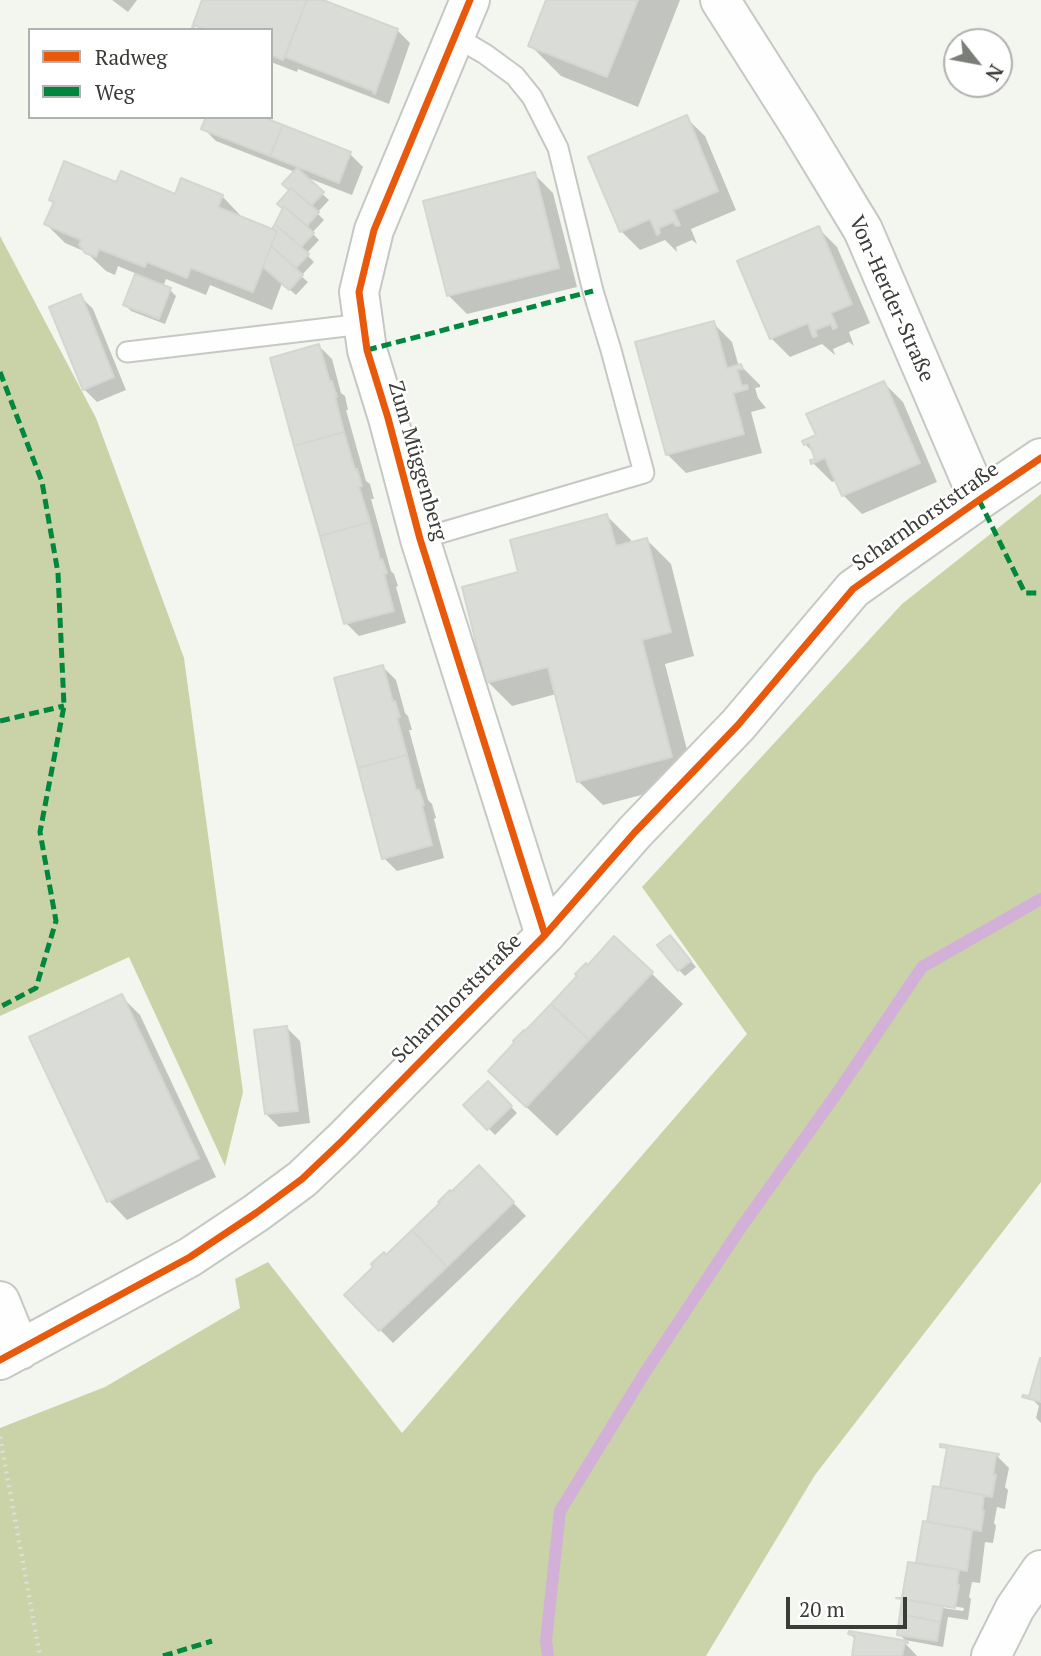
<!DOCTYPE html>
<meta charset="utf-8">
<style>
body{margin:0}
#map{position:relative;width:1041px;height:1656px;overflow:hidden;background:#f3f5ef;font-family:"PT Serif",serif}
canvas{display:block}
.legend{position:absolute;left:28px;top:28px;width:245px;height:91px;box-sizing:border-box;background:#fff;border:2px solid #b1b1af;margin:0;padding:9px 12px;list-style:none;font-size:21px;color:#3b3c38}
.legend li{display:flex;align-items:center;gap:14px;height:35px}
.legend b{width:35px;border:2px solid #b1b1af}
.north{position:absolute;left:943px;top:28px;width:70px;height:70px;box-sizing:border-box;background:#fff;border:2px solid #b1b1af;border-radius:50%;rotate:121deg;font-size:19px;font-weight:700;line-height:28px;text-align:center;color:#3b3c38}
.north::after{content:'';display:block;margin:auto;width:24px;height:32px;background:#7b7d78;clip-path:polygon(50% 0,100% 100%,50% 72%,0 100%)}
.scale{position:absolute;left:786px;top:1597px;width:121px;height:32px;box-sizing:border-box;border:4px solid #3b3c38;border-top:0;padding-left:9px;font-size:21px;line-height:24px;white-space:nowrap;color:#3b3c38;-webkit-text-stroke:5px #fff;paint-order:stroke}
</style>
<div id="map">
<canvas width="1041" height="1656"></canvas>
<ul class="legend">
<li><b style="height:9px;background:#e8590c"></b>Radweg</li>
<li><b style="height:9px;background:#00873e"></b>Weg</li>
</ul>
<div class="north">N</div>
<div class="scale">20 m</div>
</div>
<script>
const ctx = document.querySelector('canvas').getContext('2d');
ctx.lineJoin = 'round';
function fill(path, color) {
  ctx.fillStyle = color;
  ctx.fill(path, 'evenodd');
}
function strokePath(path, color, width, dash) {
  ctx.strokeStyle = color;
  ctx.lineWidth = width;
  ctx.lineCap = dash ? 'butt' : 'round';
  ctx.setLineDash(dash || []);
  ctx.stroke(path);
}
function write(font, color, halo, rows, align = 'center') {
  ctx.font = font + ' "PT Serif",serif';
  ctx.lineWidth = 5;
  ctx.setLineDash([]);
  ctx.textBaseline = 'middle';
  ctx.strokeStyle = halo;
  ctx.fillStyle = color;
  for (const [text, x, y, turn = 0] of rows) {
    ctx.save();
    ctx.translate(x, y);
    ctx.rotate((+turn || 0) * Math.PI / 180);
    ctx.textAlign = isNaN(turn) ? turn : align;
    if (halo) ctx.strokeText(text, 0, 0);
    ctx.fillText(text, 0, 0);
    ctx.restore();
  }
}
fill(new Path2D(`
 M0,236l96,182 88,240 59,434 -18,74 -96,-209 -129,59z
 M1041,494v688l-226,293 -109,181h-706v-228l105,-41 135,-79 -5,-29 33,-17 134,171 345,-399 -105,-147 260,-283z`), '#cad3a7');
fill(new Path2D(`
 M112,0h25l-9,12z
 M205,0h114l78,30 13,13 -21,61 -91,-35 -1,3 -26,-10v-32h-71l-5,-6z
 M548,0h132l-42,107 -77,-31 -31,-31z
 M686,118l19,18 31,74 -45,19 6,15 -5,-4 -16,7 1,5 -12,-12 -25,10 -19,-19z
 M203,128l147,26 13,13 -11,28 -49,-19 26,24 -12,13 7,7 -12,13 7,7 -13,14 8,8 -13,14 7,6 -12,13 -14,-12 -10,27 -62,-25 -4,10 -40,-16 -3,8 7,3 6,6 -11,28 -34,-13 -6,-6 12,-31 -19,-8 -3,9 -9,-4 -20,-19 -21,-9 -19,-19 9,-21 -4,-4 66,-15 59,12h46l18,19 -1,3 40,15 5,-25 -4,-4 11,-14 -6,-6 10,-12 -79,-31z
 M534,174l19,19 24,94 -110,27 -19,-19z
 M818,228l19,19 33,76 -21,9 5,14 -5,-4 -16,7 2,6 -13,-11 -32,13 -19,-19z
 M80,296l13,13 33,81 -29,12 -13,-13z
 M713,323l19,19 7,25 2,-1 19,19v2l-5,1 3,10 8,10 -15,4 11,41 -76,20 -19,-19z
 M319,346l13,13 9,34 4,3 3,14h-2l20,71 4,3 4,15h-3l20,72 3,3 4,12 -2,1 10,36 -47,13 -13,-13z
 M884,383l19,19 34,80 -75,32 -19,-19 -6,-15 -5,2 -19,-19 -1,-2 5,-1 -2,-6 -10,-10 13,-8z
 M607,516l24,24 1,4 15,-4 24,24 23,92 -29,8 30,117 -92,24 -24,-23 -23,-88 -44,12 -24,-24 33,-109z
 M383,667l13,13 9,33 3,3 4,14h-3l19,70 4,4 4,14 -2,1 10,39 -47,13 -13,-13z
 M615,938l68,66 -126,132 -36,-34 4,-68z
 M676,943l20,24 -11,9 -6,-6z
 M121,996l19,19 76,162 -89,43 -18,-19z
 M287,1028l13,13 10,82 -31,4 -13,-13z
 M488,1083l29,30 -22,22 -29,-30z
 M479,1167l47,49 -133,127 -47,-48z
 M1041,1360v63l-5,-5 3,-12 -8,-8z
 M949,1448l47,7 13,13 -4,19 3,3 -3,19 -8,-2 -3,16 2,3 -3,17 -8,-1 -5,41 -8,-1 -3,15 2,2 -3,21 -20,-3 -5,30 -38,-7 -6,-6 18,-69 7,-42 4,1 13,-35zM916,1600l48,8 -1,3 -47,-7z
 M850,1634l54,8 13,14h-64l3,-16z`), '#0003');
strokePath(new Path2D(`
 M548,1656l-2,-15 14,-130 86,-140 94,-142 97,-136 85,-126 119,-68`), '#d3b0d8', 12);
const building = new Path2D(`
 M202,0h105l-24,60 -12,-5v-25h-65l-11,-5 -1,3 -2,-1z
 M307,0h16l75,29 -23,65 -2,-1v-2l-88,-34z
 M546,0h92l-31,77 -79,-31z
 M687,115l31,76 -45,19 7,15 -4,1 -3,-4 -14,6 1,5 -3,2 -7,-16 -30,13 -32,-75z
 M206,117h57l20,8 -13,31 -69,-27z
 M283,125l68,27 -12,31 -69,-27z
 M64,161l52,21 5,-11 54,23 6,-16 42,17 -5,12 59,24 -24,61 -62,-24 -4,10 -40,-16 -2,5 -46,-18 -3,8 -11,-4 -6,-8 2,-5 -37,-16 10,-22 -5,-2z
 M297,168l27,24 -13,14 -20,-18 -2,2 -7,-6z
 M535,172l24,96 -112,28 -24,-95z
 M291,188l28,24 -12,14 -23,-20 -2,2 -5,-4z
 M284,206l30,27 -13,14 -26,-23z
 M275,224l34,30 -13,14 -25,-22 6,-15 -5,-2z
 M819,226l33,78 -21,9 6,14 -4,2 -2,-5 -16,6 2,6 -4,1 -5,-14 -38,16 -33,-78z
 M271,246l32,29 -14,15 -26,-23z
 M135,274l36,14 -12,31 -36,-14z
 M81,294l33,83 -31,13 -34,-83z
 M714,321l13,47 14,-4 2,5 -6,1 5,16 5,-1 1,4 -15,4 11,41 -78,21 -31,-113z
 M319,344l11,38 2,-1 5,16h-2l9,35 -50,14 -24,-88z
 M884,381l36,82 -78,33 -17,-38 -14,6 -1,-4 5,-1 -6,-16 -5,2 -2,-4 14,-6 -10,-21z
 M344,432l11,38 2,-1 5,17 -3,1 11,35 -50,14 -26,-90z
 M607,514l9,32 31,-8 24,94 -29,8 30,117 -95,25 -29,-115 -62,16 -24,-96 56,-15 -8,-32z
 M370,522l10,38 2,-1 5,14 -3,1 10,37 -50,13 -24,-88z
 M383,665l10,37 2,-1 5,16 -3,1 10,37 -49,13 -24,-90z
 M407,755l9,35h3l5,15 -2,1 10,39 -50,14 -24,-91z
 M670,935l21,26 -13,10 -21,-26z
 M614,936l39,36 -64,68 -38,-36 26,-28 -2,-2 11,-11 2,2z
 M122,994l77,164 -92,44 -78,-165z
 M551,1004l38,36 -63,67 -38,-36 26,-28 -1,-2 11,-11 1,1z
 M287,1026l11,85 -33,3 -11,-84z
 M488,1081l24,25 -25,24 -24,-25z
 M479,1165l35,37 -67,65 -35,-37 28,-27 -2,-1 12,-12 1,2z
 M412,1230l35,37 -68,64 -35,-36 29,-28 -2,-3 13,-12 2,3z
 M1040,1358h1v44l-19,-5 1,-2 6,1z
 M940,1444l59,10 -1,2h-2l-3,19h3l-4,22 -52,-10 7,-39 -7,-1z
 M933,1486l51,9 -2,15 2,1 -3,20 -54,-9z
 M923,1521l49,9 -5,41 -51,-8z
 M908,1562l51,8 -2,14 2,1 -4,23 -59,-10h6z
 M902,1599l41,7 -3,16 -40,-8z
 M900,1614l40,8 -3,19 -40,-6z
 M849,1631l59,10v2l-3,-1 -3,14h-50l3,-20 -7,-2z`);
fill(building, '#dadcd7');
strokePath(building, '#d5d6d2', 2);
const service = new Path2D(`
 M127,352l236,-28
 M420,539l224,-66 -33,-123 -18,-59 -35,-143 -26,-51 -17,-21 -30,-22 -31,-18`);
const minor = new Path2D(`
 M470,0l-96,230 -15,62 8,58 21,68 32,121 125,396
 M720,0l80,126 63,104 116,270
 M0,1301l20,49
 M0,1360l190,-103 66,-44 46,-34 41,-39 202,-205 90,-103 103,-107 115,-136 126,-89 62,-42
 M991,1656l24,-48 26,-38`);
strokePath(service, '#c6c8c4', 23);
strokePath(minor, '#c6c8c4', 42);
strokePath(new Path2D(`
 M0,1437l40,219`), '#dddddb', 4.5, [2, 5]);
strokePath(service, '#fdfefd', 19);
strokePath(minor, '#fdfefd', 38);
strokePath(new Path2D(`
 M367,350l226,-59
 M0,372l42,110 16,91 6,133 -24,126 16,89 -20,67 -36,19
 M979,500l46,93h16
 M0,721l64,-15
 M163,1656l49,-15`), '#00873e', 5, [10, 5]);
strokePath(new Path2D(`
 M470,0l-96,230 -15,62 8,58 21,68 32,121 125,396
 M0,1360l190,-103 66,-44 46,-34 41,-39 202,-205 90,-103 103,-107 115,-136 126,-89 62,-42`), '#e8590c', 7);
write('21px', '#3b3c38', '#fff', [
 ["Von-Herder-Straße",891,299,66],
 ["Zum Müggenberg",417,461,74],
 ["Scharnhorststraße",926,517,-35],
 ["Scharnhorststraße",457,999,-45]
]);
</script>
